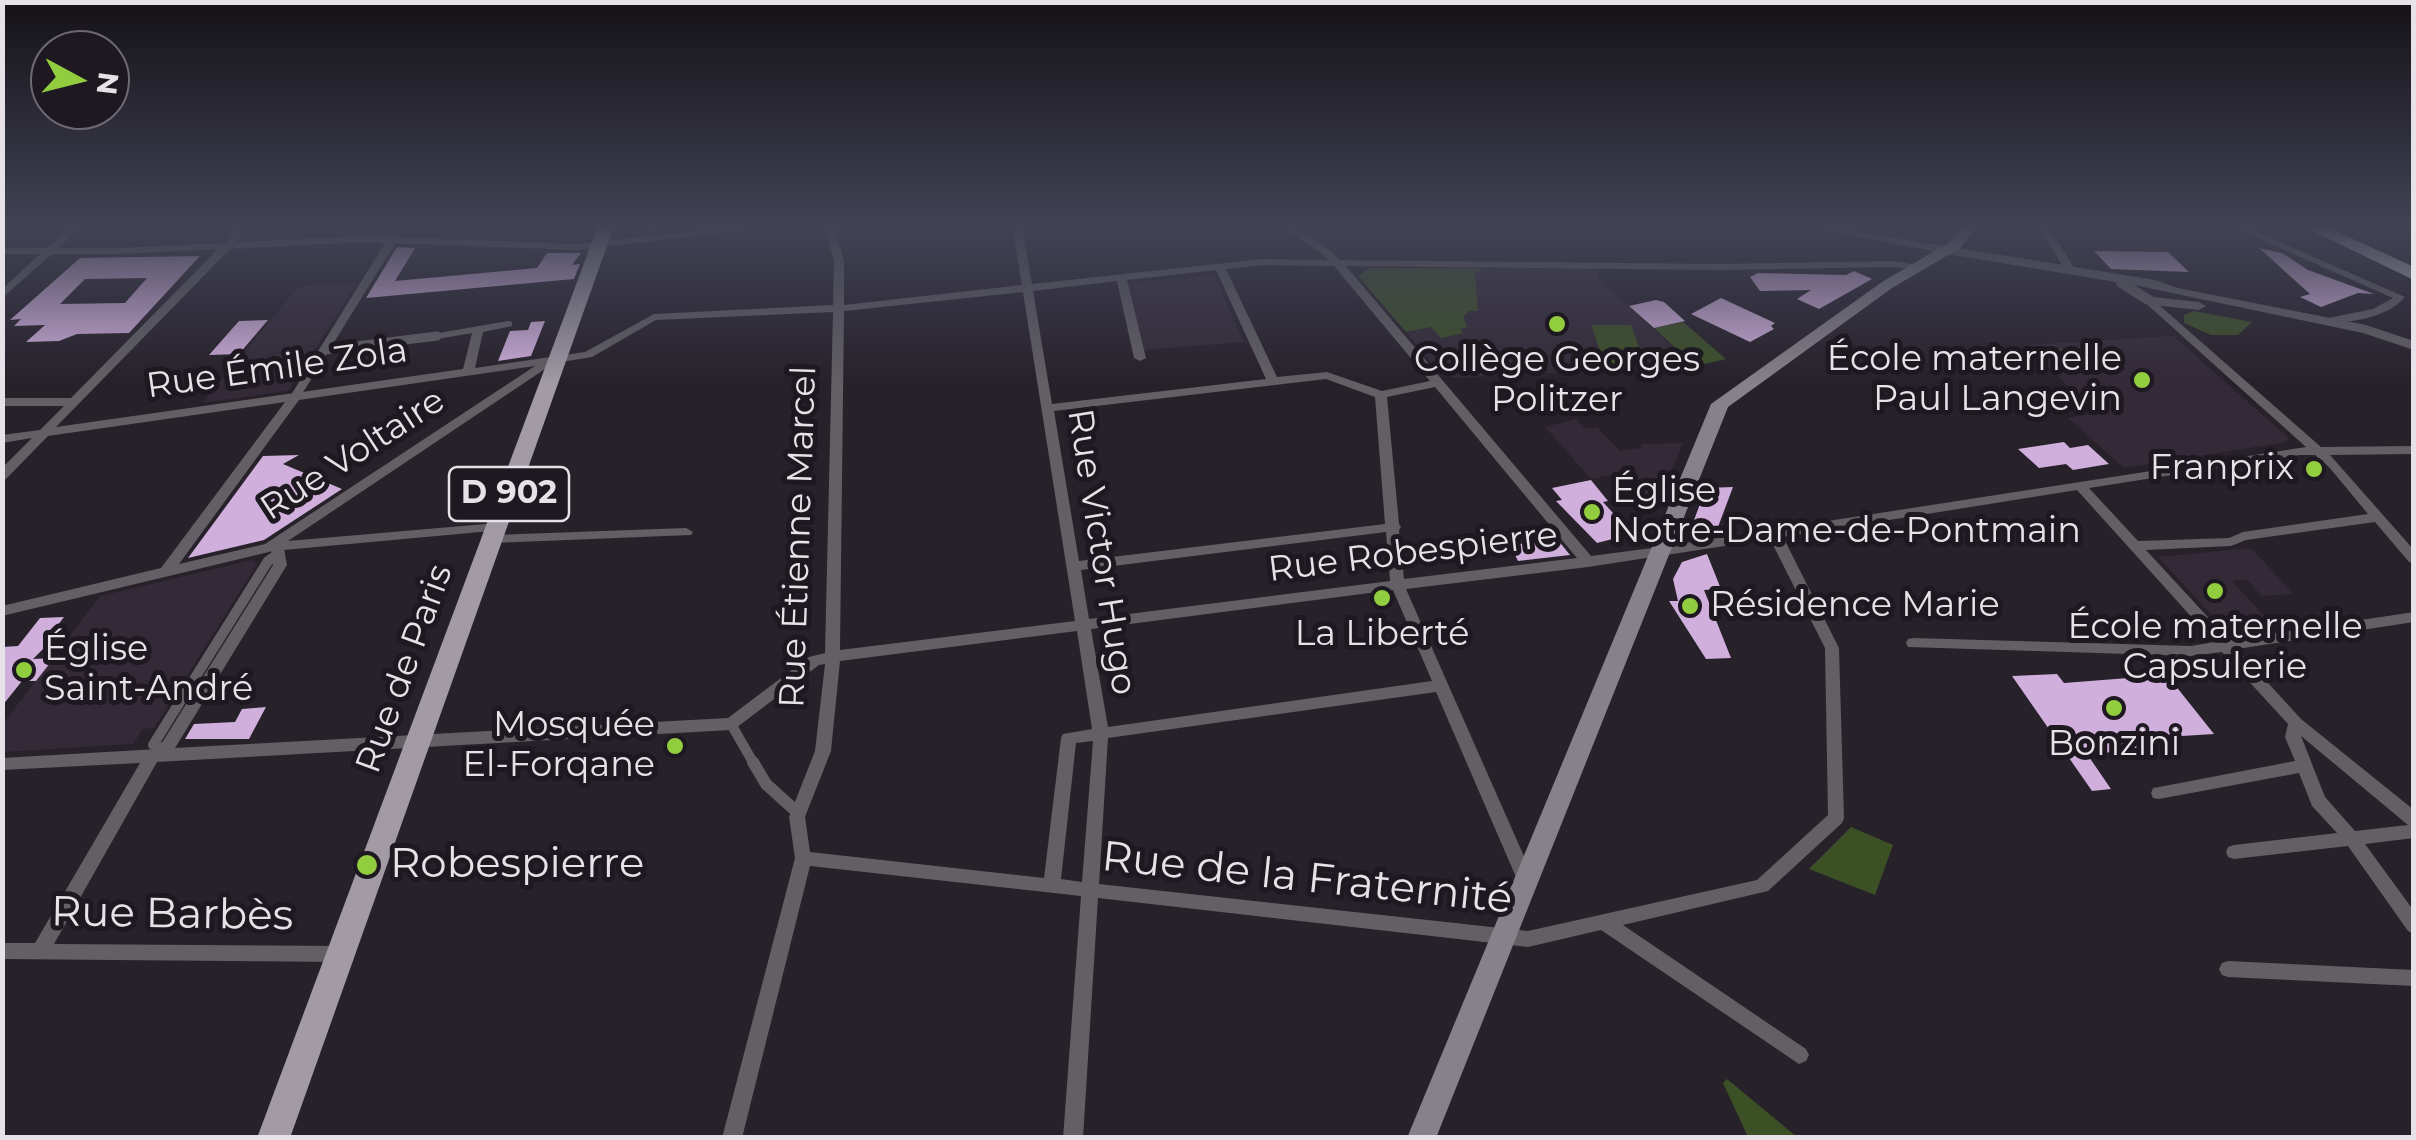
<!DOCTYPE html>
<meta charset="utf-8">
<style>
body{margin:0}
#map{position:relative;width:2416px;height:1140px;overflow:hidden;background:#27212a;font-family:Montserrat,sans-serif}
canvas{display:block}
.frame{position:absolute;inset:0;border:5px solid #e6e2e8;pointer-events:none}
.north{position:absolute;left:30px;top:30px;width:100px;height:100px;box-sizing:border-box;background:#1e1820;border:2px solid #6e6970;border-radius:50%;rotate:97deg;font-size:28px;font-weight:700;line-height:40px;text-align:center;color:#e6e2e8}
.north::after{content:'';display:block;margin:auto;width:35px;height:45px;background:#91cd3f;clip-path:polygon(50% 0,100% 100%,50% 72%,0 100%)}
</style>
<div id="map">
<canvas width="2416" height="1140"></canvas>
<div class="frame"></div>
<div class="north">N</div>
</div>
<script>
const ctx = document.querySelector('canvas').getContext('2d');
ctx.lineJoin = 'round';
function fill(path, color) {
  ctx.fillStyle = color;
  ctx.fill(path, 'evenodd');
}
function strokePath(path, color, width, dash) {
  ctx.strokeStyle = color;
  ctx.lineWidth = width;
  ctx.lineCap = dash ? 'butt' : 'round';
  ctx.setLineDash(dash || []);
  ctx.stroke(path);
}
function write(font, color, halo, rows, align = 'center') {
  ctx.font = font + ' Montserrat,sans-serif';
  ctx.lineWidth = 10;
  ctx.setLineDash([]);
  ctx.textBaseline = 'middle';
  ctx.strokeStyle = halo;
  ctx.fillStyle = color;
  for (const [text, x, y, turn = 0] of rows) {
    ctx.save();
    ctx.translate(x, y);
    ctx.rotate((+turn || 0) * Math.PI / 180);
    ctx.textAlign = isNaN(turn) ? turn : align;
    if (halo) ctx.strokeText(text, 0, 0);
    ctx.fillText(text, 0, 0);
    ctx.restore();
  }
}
fill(new Path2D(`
 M1596,267l3,12 94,87 -240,12 -4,-5 -7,2 -36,-43 25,-5h35l-4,-10 7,-6h9l-3,-38 3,-4z
 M1214,275l30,67 -103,8 -15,-66z
 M358,282l-70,109 -86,12 97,-117z
 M2173,336l115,101 -1,5 -163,26 -56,-50 26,-5 -66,-68z
 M1576,419l10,10 11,-2 23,24 20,-3 2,-4 41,-1 -27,65 -18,-6 -26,-27 -21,4 -46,-52z
 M2251,548l43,46 -32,2 -15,-16 -15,1 44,48 -39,6 -10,-3 -69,-75z
 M252,560l6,3 -104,165 -11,1 -10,15 -130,8 -1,-27 98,-129z`), '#332937');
fill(new Path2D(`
 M1370,268h114l-9,5 3,38h-9l-6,6 4,10 -7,2 3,4 -22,5 -10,-11 -25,5 -48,-56z
 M2194,311l58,11 -14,13h-27l-27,-12v-8z
 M1683,322l43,37 -31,7 -41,-38z
 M1591,325h40l15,41 -41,-1z
 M2102,347l21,20 -61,3 -19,-20z
 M1851,827l42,18 -18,50 -66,-26z
 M1727,1079l70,58h-49l-25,-54z`), '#3c5026');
fill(new Path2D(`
 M397,247l18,1 -20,33 142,-13 10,-15h34l-9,12 8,-1 -6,15 -208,19z
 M2259,248l23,5 26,17 66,24 -16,-1 -37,14 -21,-10 10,-3z
 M2094,251l74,1 21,20 -78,-3z
 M200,256l-71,77 -52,1 -18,7 -33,1 19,-17 -31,1 7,-7 -11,1 70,-62zM147,278l-22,25 -65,1 25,-25z
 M1854,271l18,8 -53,30 -22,-10 14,-9 -51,1 -10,-14 8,-4 88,2z
 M1721,298l54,25 -4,3 3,3 -24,13 -59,-28z
 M1656,300l8,2 21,19 -31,7 -25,-22z
 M268,320l-29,34 -30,1 30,-34z
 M545,321l-14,35 -33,5 12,-30 18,-1 3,-8z
 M2064,442l6,6 18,-3 21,19 -36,6 -7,-6 -27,4 -21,-19z
 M299,455l-16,9 59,25 -78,51 -76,18 75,-102z
 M1591,480l17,21 -5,1 29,32 -35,9 -41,-42 6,-1 -10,-12z
 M1733,487l-18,48 -24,-7 15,-40z
 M1553,534l17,21 -52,6 -8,-16 26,-3 -3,-5z
 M1707,554l14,35 -17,1 27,68 -25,1 -37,-58h9l-5,-22 9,-17z
 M64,617l-21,28 5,-1 -15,15 21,-1 -18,23h-14l-20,25v-59l16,-1 22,-28z
 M2057,674l7,9 103,-8 47,59 -80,5 8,11 -55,4 24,35 -19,2 -80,-115z
 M266,707l-17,32h-64l9,-15 41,-2 7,-13z`), '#d0afdc');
strokePath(new Path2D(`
 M649,226l15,6`), '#443e46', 11, [11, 5]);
strokePath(new Path2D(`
 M324,350l113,-14
 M295,397l97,-157`), '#635f64', 9);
strokePath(new Path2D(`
 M731,724l23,40
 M166,749l-13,-4 115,-184 12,-8`), '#635f64', 10);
strokePath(new Path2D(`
 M753,762l13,22 31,28`), '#635f64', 12);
fill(new Path2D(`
 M70,226h11l-23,22h61l106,-5 11,-17h10l-10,16 127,-6 213,8 157,-18h28l-5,3 -180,21 -213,-8 -133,7 -174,178 407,-58 9,-36 -35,6 -6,-3 2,-2 75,-13 4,1v4l-29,6 -8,36 110,-16 69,-38 179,-9 1,-44 -10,-35h10l10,35v44l178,-20 -10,-59h10l10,58 230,-25 66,1 -8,-8 -40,-26c22,0 45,19 60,34l380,4 172,-3 26,4v4l-26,-2 -172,3 -374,-4 245,290 69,-9 646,-100 -165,-148 1,-2h8l171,150 93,-1v8l-84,1 84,95v13l-5,-1 -34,-40 -129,18 -15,6 -85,4 83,90 185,-28v10l-177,27 64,70 113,91v28l-49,6 49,67v23l-6,-3 -60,-85 -114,13 -6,-2 -2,-5 2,-5 6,-2 103,-12 -25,-27 -13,-33 -140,26 -6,-1 -2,-5 2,-5 6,-1 136,-26 -10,-24 3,-13 -66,-72 -31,4 -283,-9 -2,-4 2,-4 5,-1 278,8 23,-4 -137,-152 -294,47 56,111 5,170 -2,5 -74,68 -145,34 183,124 3,6 -3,6 -7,3 -198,-134 -73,17 -430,-49 -15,240h-20l18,-242 -271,-30 -68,272h-20l73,-280 -6,-41 26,-66 10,-87 -6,1 -83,63 -5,2 -574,32 -103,182 287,2 6,2 3,6 -3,6 -6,2 -339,-3v-16h33l105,-180 -138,7v-12l156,-9 115,-184 -2,-14 -2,1 -267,64v-10l159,-38 124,-166 -237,34 -42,43 -4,1v-12l30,-30 -30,5v-8l38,-5 24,-24h-62v-8h69l147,-149 -99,5h-67l-50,44v-9l38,-35h-38v-6h45zM1262,265l72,1 96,115 -48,10 -55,-19 -50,5 -51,-108zM1216,270l50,109 -214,25 -19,-113 84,-10 17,77 6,3 6,-3 -19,-78zM1023,292l52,329 -235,29 4,-339zM833,312l-8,341 -16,4 -81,61 -553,30 112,-183 -3,-15 218,-20 2,-3 -7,-4 -209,18 260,-174 1,-3 43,-7 64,-37zM535,366l-270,178 -86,20 120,-164zM1326,379l49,18 10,127 -306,37 -25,-150zM1435,387l142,171 -173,21 -5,-49 2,-3 -2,-3 -12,-127zM2300,455h15l14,12 39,47 -125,18 -14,6 -91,3 -49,-53zM1386,532l4,49 -301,38 -8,-49zM1770,539l55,109 3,167 -71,65 -229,51 -429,-47 9,-146 328,-46 83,192 6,2 6,-2 3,-5 -128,-290 182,-22zM1393,590l39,91 -324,46 -17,-98zM1077,631l15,98 -29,5 -2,4 -17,140 -234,-26 -5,-35 26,-66 9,-90zM2301,736l107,89 -53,6 -30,-34zM1093,741l-11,141 -21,-3 15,-136z
 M1811,226h20l103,19 5,3 -5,3 -118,-22z
 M2038,226h10l28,45 -1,2h-8z
 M2230,226h13l162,71c-18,21 -55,26 -82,26v-4l50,-10 20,-11z
 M686,528l7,4 -2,3 -198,8 -7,-4 7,-4z
 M2228,961l186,9v16l-186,-9 -6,-2 -3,-6 3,-6z`), '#635f64');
fill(new Path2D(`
 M1934,244l221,36 23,8 188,37 48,16v9l-51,-17 -229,-48 20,12 45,5 7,4 -7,4 -54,-6 -28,-18 -1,-4 -187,-31v-6z`), '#635f64');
fill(new Path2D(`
 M1966,227l7,4 -13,17 -68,40 -164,119 -292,731h-29l304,-734 171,-122 68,-40 11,-14z`), '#878189');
fill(new Path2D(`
 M598,226h16l-324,912h-33z`), '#a29ba5');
fill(new Path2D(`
 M2302,226h23l89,41v13z`), '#bbb3bf');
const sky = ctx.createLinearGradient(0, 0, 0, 385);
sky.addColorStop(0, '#151217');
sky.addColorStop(0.59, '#414355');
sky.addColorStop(1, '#41435500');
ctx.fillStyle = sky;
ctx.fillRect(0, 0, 2416, 385);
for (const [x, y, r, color] of [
 [1557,324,10,"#91cd3f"],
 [2142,380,10,"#91cd3f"],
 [2314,469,10,"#91cd3f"],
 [1592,512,10,"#91cd3f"],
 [2215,591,10,"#91cd3f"],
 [1382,598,10,"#91cd3f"],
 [1690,606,10,"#91cd3f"],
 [24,670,10,"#91cd3f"],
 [2114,708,10,"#91cd3f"],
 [675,746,10,"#91cd3f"],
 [367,865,12,"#91cd3f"]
]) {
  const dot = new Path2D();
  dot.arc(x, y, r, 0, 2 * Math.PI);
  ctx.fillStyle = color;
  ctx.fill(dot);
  strokePath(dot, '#1e1820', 4);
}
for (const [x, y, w] of [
 [509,494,120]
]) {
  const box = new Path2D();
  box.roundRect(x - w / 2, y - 27, w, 54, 8);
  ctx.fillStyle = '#1e1820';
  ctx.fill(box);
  strokePath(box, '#e6e2e8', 2.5);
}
write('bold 32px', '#e6e2e8', null, [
 ["D 902",509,494]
]);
write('35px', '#e6e2e8', '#1e1820', [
 ["École maternelle",2122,360,"right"],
 ["Paul Langevin",2122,400,"right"],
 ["Collège Georges",1557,361],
 ["Politzer",1557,401],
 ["Franprix",2294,469,"right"],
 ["Église",1612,492,"left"],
 ["Notre-Dame-de-Pontmain",1612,532,"left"],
 ["Résidence Marie",1710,606,"left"],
 ["École maternelle",2215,628],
 ["Capsulerie",2215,668],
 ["La Liberté",1382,635],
 ["Église",44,650,"left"],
 ["Saint-André",44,690,"left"],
 ["Mosquée",655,726,"right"],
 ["El-Forqane",655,766,"right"],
 ["Bonzini",2114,745]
]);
write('35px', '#e6e2e8', '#1e1820', [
 ["Rue Émile Zola",277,369,-8],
 ["Rue Voltaire",353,455,-33],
 ["Rue Étienne Marcel",799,537,-88],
 ["Rue Victor Hugo",1101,552,81],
 ["Rue Robespierre",1413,553,-7],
 ["Rue de Paris",405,669,-70]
]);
write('42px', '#e6e2e8', '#1e1820', [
 ["Robespierre",390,865]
], 'left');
write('42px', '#e6e2e8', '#1e1820', [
 ["Rue de la Fraternité",1307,879,6],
 ["Rue Barbès",172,915,1]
]);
</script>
